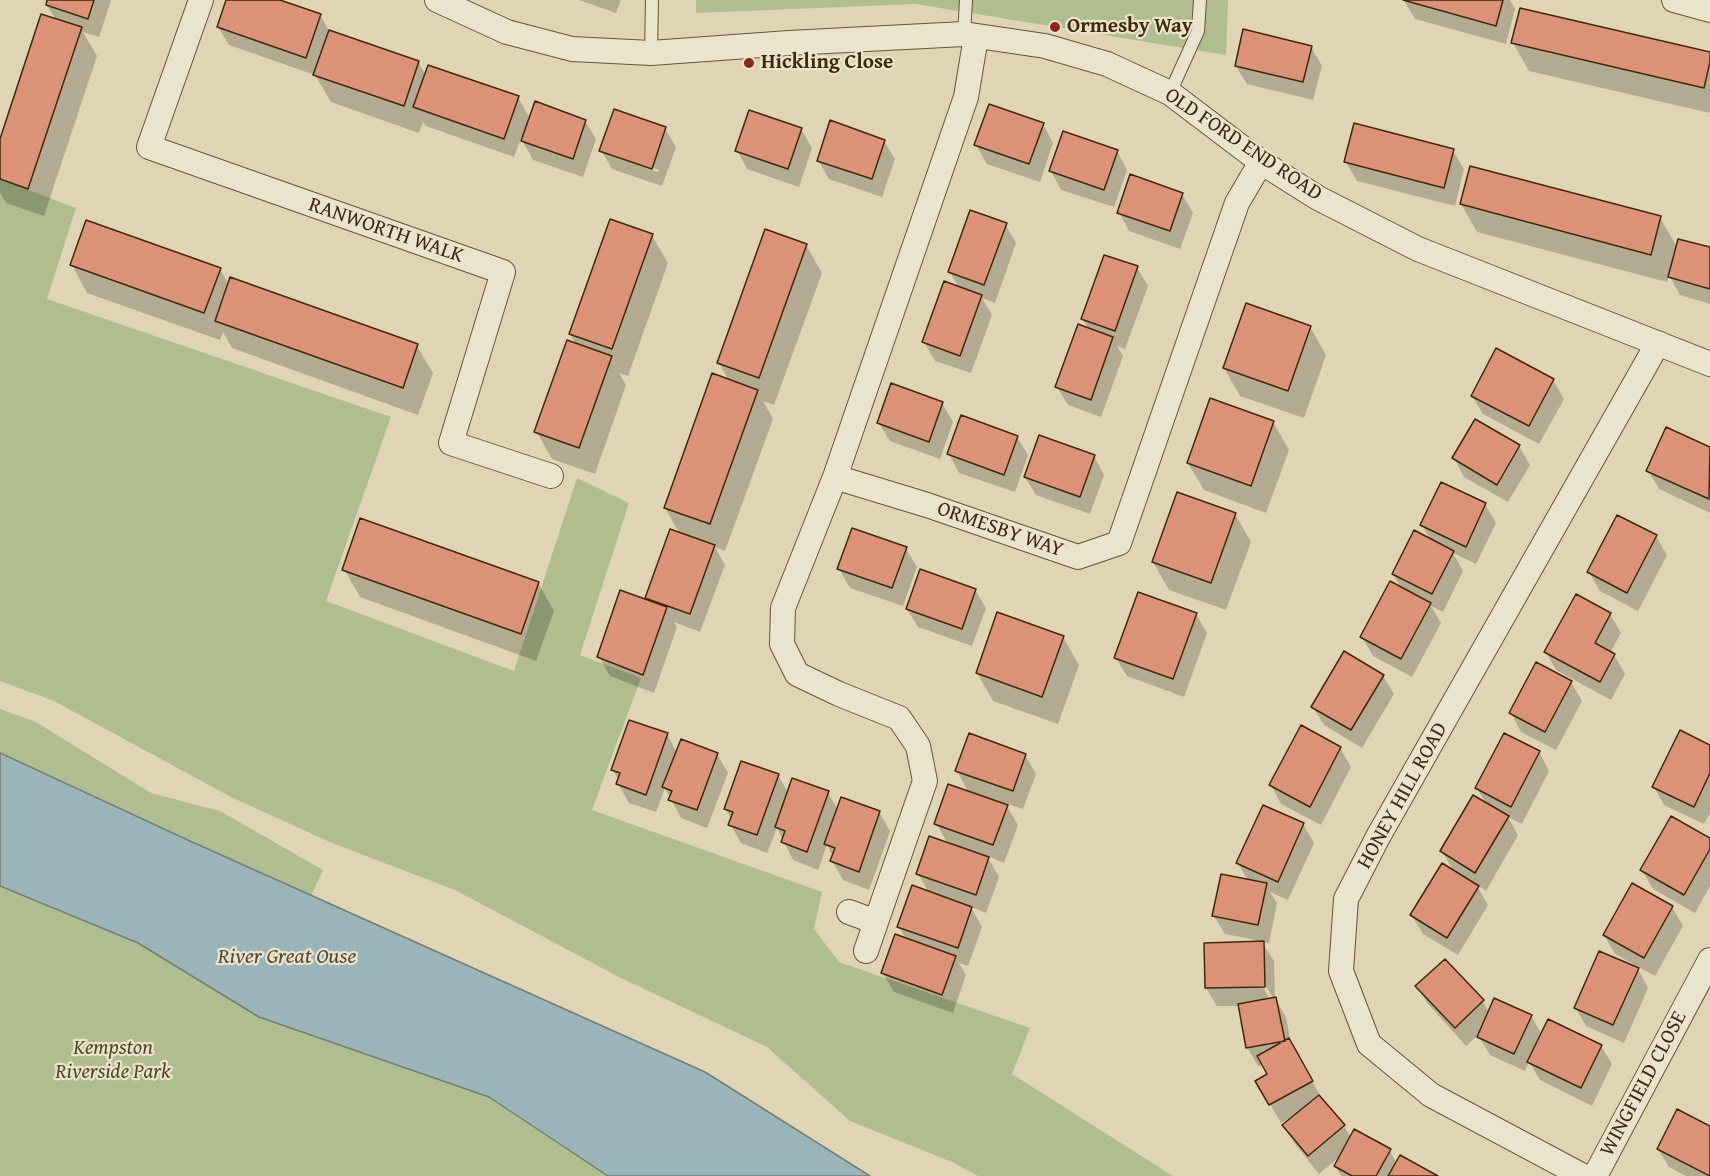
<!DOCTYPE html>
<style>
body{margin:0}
canvas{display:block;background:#dfd5b5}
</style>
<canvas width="1710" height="1176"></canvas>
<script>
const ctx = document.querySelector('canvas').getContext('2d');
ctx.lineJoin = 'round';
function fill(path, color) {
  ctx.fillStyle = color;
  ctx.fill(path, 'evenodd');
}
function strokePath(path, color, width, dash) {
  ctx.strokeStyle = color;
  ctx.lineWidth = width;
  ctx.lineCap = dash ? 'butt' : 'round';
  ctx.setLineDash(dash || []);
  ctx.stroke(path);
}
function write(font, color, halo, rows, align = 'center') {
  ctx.font = font + ' "Gentium Book Plus",serif';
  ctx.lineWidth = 4.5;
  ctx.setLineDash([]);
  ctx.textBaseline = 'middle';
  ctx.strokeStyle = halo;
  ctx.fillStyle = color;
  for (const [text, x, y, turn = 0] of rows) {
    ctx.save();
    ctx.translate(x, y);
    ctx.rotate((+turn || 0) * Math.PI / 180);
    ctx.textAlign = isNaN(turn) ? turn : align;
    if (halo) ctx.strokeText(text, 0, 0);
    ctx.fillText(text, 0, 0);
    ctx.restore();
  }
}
fill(new Path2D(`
 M696,0h532l-2,55 -310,-51 -220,9z
 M0,179l76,29 -29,91 344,118 -65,184 188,70 63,-193 52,25 -49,152 61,23 -49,132 230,82 -8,37 25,33 191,66 -18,46 161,102h-195l-26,-14 -102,-41 -83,-74 -146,-69 -166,-88 -123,-47 -101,-46 -177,-96 -54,-20z
 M0,709l36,13 115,71 69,18 103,59 -12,26 -311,-143z
 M0,886l138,57 121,74 230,80 119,79h-608z`), '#b0bd8e');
const water = new Path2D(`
 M0,753l190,88 515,231 165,104h-262l-119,-79 -230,-80 -121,-74 -138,-57z`);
fill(water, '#99b5b9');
strokePath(water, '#757d73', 1.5);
fill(new Path2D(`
 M49,0h62l-12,37 -16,-5 14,24 -53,160 -38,-13 -6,-10v-49l56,-124 -9,-15z
 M227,0h49l44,15 10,17 88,30 8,13 92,22 12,22 55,2 11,18 -13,38 -50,-17 -12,-22 -7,19 -88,-31 -3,-4 -4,11 -88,-31 -16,-27 -86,-30 -11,-18z
 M579,0h42l-5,13z
 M1510,0l5,9 -9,35 -91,-25 -11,-18z
 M1513,43l197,11v59l-181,-42z
 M1311,47l11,19 -9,34 -66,-16 -11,-18z
 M1043,124l10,19 -13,39 -53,-18 -11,-19z
 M665,129l11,18 -14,39 -50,-17 -11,-19zM614,154l45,16 -1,2 -44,-15z
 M801,129l11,19 -13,39 -52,-18 -10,-19z
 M884,141l11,18 -13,38 -53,-18 -11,-19z
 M1117,151l10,19 -13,37 -53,-17 -10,-19z
 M1453,151l11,18 -9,37 -98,-25 -11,-19z
 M1182,194l11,19 -13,36 -51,-18 -10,-19z
 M1461,204l199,14 17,29 33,2v55l-30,-9 -11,-20 -2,7 -190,-50z
 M1005,224l11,19 -21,60 -13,-5 10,17 -21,58 -36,-12 -11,-19 35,-54 -9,-16z
 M652,236l16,27 -40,113 -9,-3 7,12 -31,89 -43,-15 -16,-28 41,-85 -7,-12z
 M806,245l16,28 -48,132 -11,-4 10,18 -48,132 -10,-4 10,18 -25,67 -26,-10 3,5 -23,66 -44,-17 -11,-19 46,-56 26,-71 9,4 -15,-26 64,-127 -10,-18z
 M72,265l148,4 9,16 188,61 16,27 -15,42 -186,-67 -9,-16 -3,8 -133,-47z
 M1137,268l11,18 -23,63 -8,-3 6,10 -22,61 -33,-12 -11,-18 32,-58 -7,-11z
 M1310,327l16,28 -22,63 -64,-22 -16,-28z
 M1553,380l11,19 -25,45 -56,-30 -11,-18z
 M942,403l11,19 -13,37 -50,-18 -11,-18z
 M1273,422l16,28 -23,63 -62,-23 -16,-27z
 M1666,429l44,20v64l-51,-24 -11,-19z
 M1017,437l11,18 -13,37 -56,-19 -10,-19z
 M1519,446l11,19 -22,37 -44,-25 -10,-19z
 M1094,456l10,19 -14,39 -54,-19 -11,-18z
 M1485,504l11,19 -20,41 -23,-11 10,18 -20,41 -12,-6 10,17 -29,54 -39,-21 -11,-19 40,-48 -9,-15 38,-33 -9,-16z
 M1235,514l16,28 -25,68 -57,-20 -16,-28z
 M1656,536l11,19 -29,56 -38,-20 -11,-19z
 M906,549l11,18 -14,39 -53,-18 -11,-19z
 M344,569l194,14 16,28 -18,50 -176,-64z
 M975,590l11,18 -14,38 -54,-19 -11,-18z
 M1196,614l11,19 -23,64 -57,-21 -11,-18z
 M1610,614l11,19 -11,20 4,2 11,19 -14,26 -55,-30 -10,-18z
 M1063,637l16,28 -21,59 -65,-23 -16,-28z
 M1383,676l11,18 -32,54 -38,-23 -11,-18z
 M1571,682l11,19 -26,49 -35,-18 -10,-19z
 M667,734l10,19 40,1 11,19 -21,55 -26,-10 -16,-30 -9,24 -27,-9 -11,-19 1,-3 -6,-11z
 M1710,747v66l-6,11 -40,-19 -10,-18z
 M1340,748l11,19 -30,58 -40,-21 -10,-19z
 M1539,752l10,19 -27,53 -14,-7 10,18 -32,56 -10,-7 12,21 -30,50 -35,-21 -11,-18 42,-44 -12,-21 44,-47 -9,-16z
 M1025,755l11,19 -13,35 -18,-6 13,22 -14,38 -17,-7 12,21 -13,36 -15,-6 11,20 -14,39 -9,-3 7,12 -13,38 -59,-21 -11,-19 23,-34 -7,-12 30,-34 -11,-20 30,-29 -12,-21 33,-30 -12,-22z
 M778,775l10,18h40l10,17 41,2 11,19 -21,59 -26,-10 -11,-19 1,-4 -6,-12 -9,25 -25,-10 -16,-32 -10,25 -26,-10 -11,-19 2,-4 -7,-11z
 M1303,824l11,19 -26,57 -18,-8 7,11 -8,40 -7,-1 12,19 1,38 11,18 5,28 32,55 21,26 7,12 39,13 7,13 37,12h-93l-6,-10 5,-10 -21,18 -24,-30 -11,-18 9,-10 -12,7 -24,-42 12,-6 -5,-10 -6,1 -11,-19 -7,-41h-23l-11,-18 55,-47 -36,-7 -11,-18 34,-35 -10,-18zM1262,979l12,21h-4l-10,-19z
 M1710,840v46l-15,27 -42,-24 -11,-19z
 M1672,907l11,19 -28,50 -40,-22 -11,-19z
 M1445,961l38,40 6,12 42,3 11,19 59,11 11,18 -20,42 -52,-26 -11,-18 -4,9 -35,-16 -12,-20 -12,11 -38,-42 -11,-18z
 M1638,969l10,19 -24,55 -38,-17 -11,-19z
 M1710,1127v49h-24l-17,-9 -11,-18z`), '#0003');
const building = new Path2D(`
 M47,0h47l-6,19 -42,-14z
 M226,0h54l41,14 -15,44 -89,-31z
 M1403,0h100l-7,26z
 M1520,8l190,44v10l-6,26 -193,-45z
 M41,14l41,13 -54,162 -28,-10v-40z
 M1243,29l69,17 -9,36 -68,-16z
 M329,30l90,31 -15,45 -91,-31z
 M428,65l91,31 -15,43 -91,-32z
 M535,101l51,19 -13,39 -52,-18z
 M989,104l55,19 -15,41 -55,-19z
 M614,109l52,18 -14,42 -53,-18z
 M749,110l53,18 -14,41 -53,-18z
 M830,120l55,20 -13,39 -55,-18z
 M1354,123l100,26 -10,39 -100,-26z
 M1063,131l55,19 -14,40 -55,-19z
 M1470,166l191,50 -10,39 -191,-51z
 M1130,174l53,19 -13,38 -53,-18z
 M970,210l37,13 -23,62 -36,-13z
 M610,219l43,15 -41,115 -43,-15z
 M86,220l135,48 -17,45 -134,-48z
 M765,229l42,15 -48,134 -42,-15z
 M1678,239l32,8v42l-42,-12z
 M1104,255l34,11 -23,65 -34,-12z
 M230,277l188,67 -15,44 -188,-67z
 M944,281l38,14 -22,61 -38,-14z
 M1246,303l65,23 -23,65 -65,-23z
 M1078,324l35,13 -22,63 -36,-13z
 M567,340l45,16 -33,92 -45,-16z
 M1496,348l58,31 -25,47 -58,-30z
 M712,373l46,17 -48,134 -46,-16z
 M891,383l52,19 -14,40 -52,-19z
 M1210,398l64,23 -23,65 -64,-23z
 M961,415l57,21 -14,39 -57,-21z
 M1475,419l45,26 -23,40 -45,-27z
 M1666,427l44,20 -1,52 -63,-28z
 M1039,435l56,20 -15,42 -56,-20z
 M1441,482l45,21 -20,44 -46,-22z
 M1177,492l59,21 -25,70 -59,-21z
 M1617,515l40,20 -30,58 -40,-21z
 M360,518l179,64 -18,52 -179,-64z
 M852,528l55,19 -15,41 -55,-19z
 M670,529l45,16 -25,69 -45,-16z
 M1414,530l40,21 -22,43 -40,-20z
 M920,569l56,20 -14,40 -56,-20z
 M1390,581l41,22 -30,56 -41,-22z
 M620,590l47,17 -24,68 -46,-18z
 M1138,592l59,21 -24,66 -59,-21z
 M1576,594l35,19 -16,30 20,11 -15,28 -56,-30z
 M997,612l67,24 -22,61 -66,-24z
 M1344,651l40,24 -33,55 -40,-23z
 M1536,662l36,19 -27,51 -36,-19z
 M629,720l39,13 -22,62 -30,-11 4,-11 -9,-3z
 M1301,725l40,22 -31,60 -41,-22z
 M1680,730l30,15v28l-16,34 -42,-20z
 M969,733l57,21 -13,37 -58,-20z
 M1504,733l36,18 -29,56 -36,-19z
 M681,739l37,14 -21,57 -29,-10 4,-9 -10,-4z
 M741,761l38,13 -22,61 -29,-10 5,-13 -9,-3z
 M792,778l37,13 -22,61 -26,-10 4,-11 -10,-4z
 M948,784l60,21 -15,40 -59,-21z
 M1473,795l36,21 -34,57 -35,-22z
 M841,797l39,14 -21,61 -29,-11 5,-13 -11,-4z
 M1263,805l41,18 -26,59 -42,-19z
 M1671,816l39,22v11l-26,46 -44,-25z
 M929,836l60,21 -13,38 -60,-21z
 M1442,863l37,23 -32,52 -37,-23z
 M1221,874l46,9 -9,42 -46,-9z
 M1632,883l41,23 -29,52 -41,-23z
 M912,885l60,22 -14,41 -61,-21z
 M895,934l61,22 -14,39 -61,-22z
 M1264,941l1,46 -60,1 -1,-45z
 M1599,951l40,17 -26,57 -39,-17z
 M1445,959l39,41 -29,28 -40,-42z
 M1276,997l9,44 -39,7 -8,-44z
 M1494,998l38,17 -18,39 -37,-17z
 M1548,1019l54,26 -21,43 -54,-26z
 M1289,1038l24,43 -44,24 -14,-24 12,-7 -10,-18z
 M1319,1095l26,30 -37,31 -26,-31z
 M1677,1109l33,17v50l-53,-27z
 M1354,1129l37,20 -15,27h-24l-18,-10z
 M1400,1155l38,21h-50z`);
fill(building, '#dc9277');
strokePath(building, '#40290a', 1.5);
const lane = new Path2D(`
 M964,34l2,-34
 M651,53l1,-53
 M1170,93l28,-62 2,-31`);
const street = new Path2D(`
 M201,0l-52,147 354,125 -52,171 100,33
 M437,0l70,32 65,17 79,4 138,-10 175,-9 81,12 62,18 63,29 91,69 57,36 100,51 292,115
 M1674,0l36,10
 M835,477l92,28 151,52 41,-14 118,-340 24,-41
 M849,912l27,10 49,-141 -7,-35 -19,-28 -60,-24 -42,-20 -15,-30 1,-36 52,-131 131,-380 10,-60
 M866,951l10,-29
 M1583,1176l-152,-81 -62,-51 -28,-73 5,-72 33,-64 279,-492
 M1595,1176l115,-216`);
strokePath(lane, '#685435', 14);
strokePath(street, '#685435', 26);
strokePath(lane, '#eae4cf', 12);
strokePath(street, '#eae4cf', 24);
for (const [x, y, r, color] of [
 [1055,27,6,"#8f2418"],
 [749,63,6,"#8f2418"]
]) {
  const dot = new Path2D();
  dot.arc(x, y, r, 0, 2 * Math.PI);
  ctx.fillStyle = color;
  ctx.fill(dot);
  strokePath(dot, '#eae4cf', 2);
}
write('bold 21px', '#40290a', '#eae4cf', [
 ["Ormesby Way",1067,27],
 ["Hickling Close",761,63]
], 'left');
write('21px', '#40290a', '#eae4cf', [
 ["OLD FORD END ROAD",1243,145,34],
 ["RANWORTH WALK",386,231,19],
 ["ORMESBY WAY",1000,530,19],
 ["HONEY HILL ROAD",1403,796,-61],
 ["WINGFIELD CLOSE",1644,1084,-62]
]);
write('italic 21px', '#564724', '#eae4cf', [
 ["Kempston",113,1049],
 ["Riverside Park",113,1073]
]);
write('italic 22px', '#564c36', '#eae4cf', [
 ["River Great Ouse",287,957]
]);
</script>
